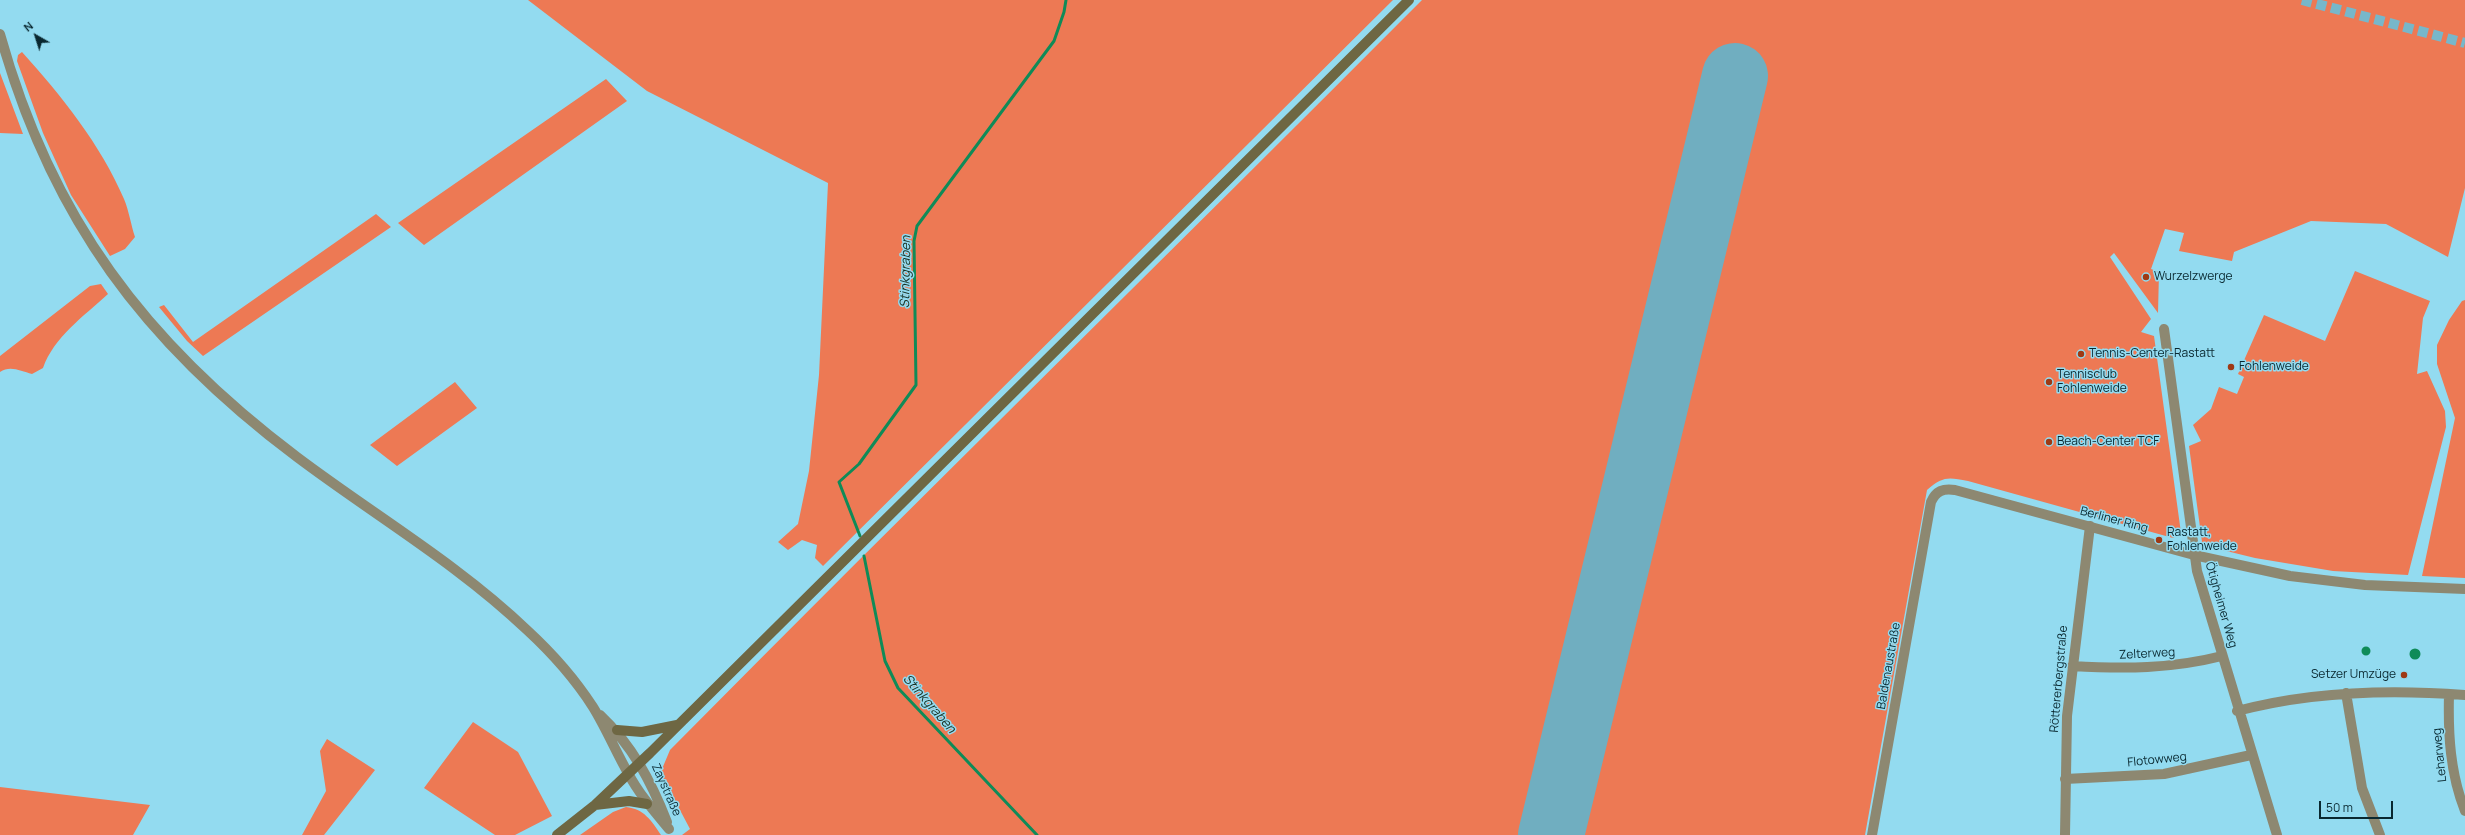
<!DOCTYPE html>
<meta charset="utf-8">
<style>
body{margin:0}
#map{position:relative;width:2465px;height:835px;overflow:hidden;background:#93dbf0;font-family:Manrope,sans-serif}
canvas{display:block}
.north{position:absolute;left:16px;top:16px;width:40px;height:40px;-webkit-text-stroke:3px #93dbf0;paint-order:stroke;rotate:321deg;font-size:11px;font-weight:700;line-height:16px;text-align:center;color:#092830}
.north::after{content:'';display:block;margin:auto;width:14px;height:18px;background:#092830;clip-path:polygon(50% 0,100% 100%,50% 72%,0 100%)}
.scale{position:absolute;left:2319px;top:801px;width:74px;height:18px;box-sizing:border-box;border:2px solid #092830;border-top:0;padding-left:5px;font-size:12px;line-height:14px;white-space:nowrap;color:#092830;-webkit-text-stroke:3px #93dbf0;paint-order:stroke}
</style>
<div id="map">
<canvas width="2465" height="835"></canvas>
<div class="north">N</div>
<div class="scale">50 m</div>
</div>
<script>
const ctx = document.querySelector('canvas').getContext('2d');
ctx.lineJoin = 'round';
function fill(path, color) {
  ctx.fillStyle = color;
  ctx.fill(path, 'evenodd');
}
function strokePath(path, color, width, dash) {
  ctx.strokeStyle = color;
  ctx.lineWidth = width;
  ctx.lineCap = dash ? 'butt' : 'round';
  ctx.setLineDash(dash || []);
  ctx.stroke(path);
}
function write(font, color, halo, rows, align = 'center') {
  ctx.font = font + ' Manrope,sans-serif';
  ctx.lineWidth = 3;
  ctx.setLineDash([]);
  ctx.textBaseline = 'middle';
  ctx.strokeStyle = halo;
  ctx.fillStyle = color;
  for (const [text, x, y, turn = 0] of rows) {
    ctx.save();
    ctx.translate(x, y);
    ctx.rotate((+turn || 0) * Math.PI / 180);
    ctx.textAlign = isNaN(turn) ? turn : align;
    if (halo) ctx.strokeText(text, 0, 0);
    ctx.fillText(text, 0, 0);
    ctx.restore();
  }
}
fill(new Path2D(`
 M528,0h865l-570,566 -8,-8 2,-13 -15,-5 -14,10 -10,-8 20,-18 11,-53 10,-96 9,-192 -181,-92z
 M1422,0h1043v188l-17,69 -62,-33 -75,-3 -77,31 -2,9 -53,-10 5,-18 -19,-4 -14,40 8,3 -1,41 -44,-60 -4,4 41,62 -10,13 13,4 27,197 -8,5 -205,-57c-20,-4 -25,-5 -41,9l-62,345h-1183l8,-6 -27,-51 -1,-9 8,-19c249,-252 502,-499 752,-750z
 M22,52c39,43 79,93 102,147 5,12 7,26 11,38l-10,12 -15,7 -39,-61 -28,-62 -26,-72 1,-6z
 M0,72v1l23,61 -23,-1z
 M606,79l21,22 -203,144 -26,-22z
 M376,214l15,13 -188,129 -16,-15 -28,-34 5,-2 29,37z
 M2355,271l75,30 -7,17 -6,56 10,-3 18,40 1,16 -38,148 -75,-4 -78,-13 -49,-12 -4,-4 -13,-96 12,-5 -8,-16 18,-16 8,-22 18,7 7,-17 -6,-3 26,-59 61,26z
 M101,284l7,10c-25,23 -54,43 -65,74l-11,6c-11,-3 -22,-9 -32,-2v-16l90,-70z
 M2465,300v278l-43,-2 33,-158 -18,-54v-19l12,-25 13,-19z
 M455,382l22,26 -80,58 -27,-21z
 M473,722l45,30 34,64 -37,19h-20l-71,-47z
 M327,739l48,31 -51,65h-22l24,-44 -6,-40z
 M0,787l150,18 -17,30h-133z
 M626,807c18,2 25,13 35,28h-81l33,-23z`), '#ed7954');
fill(new Path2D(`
 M2361.5 651a4.5 4.5 0 1 1 9 0a4.5 4.5 0 1 1-9 0Z
 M2409.5 654a5.5 5.5 0 1 1 11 0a5.5 5.5 0 1 1-11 0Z`), '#0f8b58');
strokePath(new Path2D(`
 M860,536l-21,-54 20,-18 57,-79 -2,-144 3,-15 137,-185 10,-29 2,-12
 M864,556l21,105 13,27 139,147`), '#0f8b58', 3);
strokePath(new Path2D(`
 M1551,835l184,-759`), '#70aec0', 66);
strokePath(new Path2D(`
 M2302,0l163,43`), '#77b7ca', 10, [10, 5]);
strokePath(new Path2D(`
 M2164,329l33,242 80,264
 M2072,666c52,3 99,3 150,-10
 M2346,693l16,95 18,47
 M2449,694c-1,40 1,79 16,117
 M2237,711c75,-20 152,-22 228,-16
 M2065,779l99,-5 87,-19
 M2065,835l2,-119 23,-190`), '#8d8871', 10);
strokePath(new Path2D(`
 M0,34c51,184 145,309 297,423 77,58 161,107 230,173 25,23 48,49 66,77 13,21 23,45 35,66 11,21 26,38 41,56
 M600,715c32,30 51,66 67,107
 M1872,835l59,-333c5,-11 12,-14 24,-12l239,65 96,21 75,9 100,4`), '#8d8871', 10);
strokePath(new Path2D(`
 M617,730l25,2 35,-7
 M595,805l34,-4 18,3
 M557,835l38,-30 55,-52 759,-753`), '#6e6743', 10);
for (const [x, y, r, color] of [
 [2146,277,4,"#9f3914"],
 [2081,354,4,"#9f3914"],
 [2231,367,4,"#9f3914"],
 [2049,382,4,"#9f3914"],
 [2049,442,4,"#9f3914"],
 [2159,540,4,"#9f3914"],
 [2404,675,4,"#9f3914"]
]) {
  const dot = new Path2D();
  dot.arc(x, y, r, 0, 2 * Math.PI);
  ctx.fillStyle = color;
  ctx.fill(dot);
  strokePath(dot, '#93dbf0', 1.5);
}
write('12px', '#092830', '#93dbf0', [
 ["Wurzelzwerge",2154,277],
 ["Tennis-Center-Rastatt",2089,354],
 ["Fohlenweide",2239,367],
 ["Tennisclub",2057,375],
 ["Fohlenweide",2057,389],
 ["Beach-Center TCF",2057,442],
 ["Rastatt,",2167,533],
 ["Fohlenweide",2167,547],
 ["Setzer Umzüge",2396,675,"right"]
], 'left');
write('12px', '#092830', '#93dbf0', [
 ["Berliner Ring",2114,520,15],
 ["Ötigheimer Weg",2221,605,74],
 ["Zelterweg",2147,654,-3],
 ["Baldenaustraße",1889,666,-80],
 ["Röttererbergstraße",2059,679,-85],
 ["Leharweg",2440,755,-96],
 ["Flotowweg",2157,760,-6],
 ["Zaystraße",666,790,66]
]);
write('italic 13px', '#193023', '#93dbf0', [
 ["Stinkgraben",906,272,-89],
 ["Stinkgraben",929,704,49]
]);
</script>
